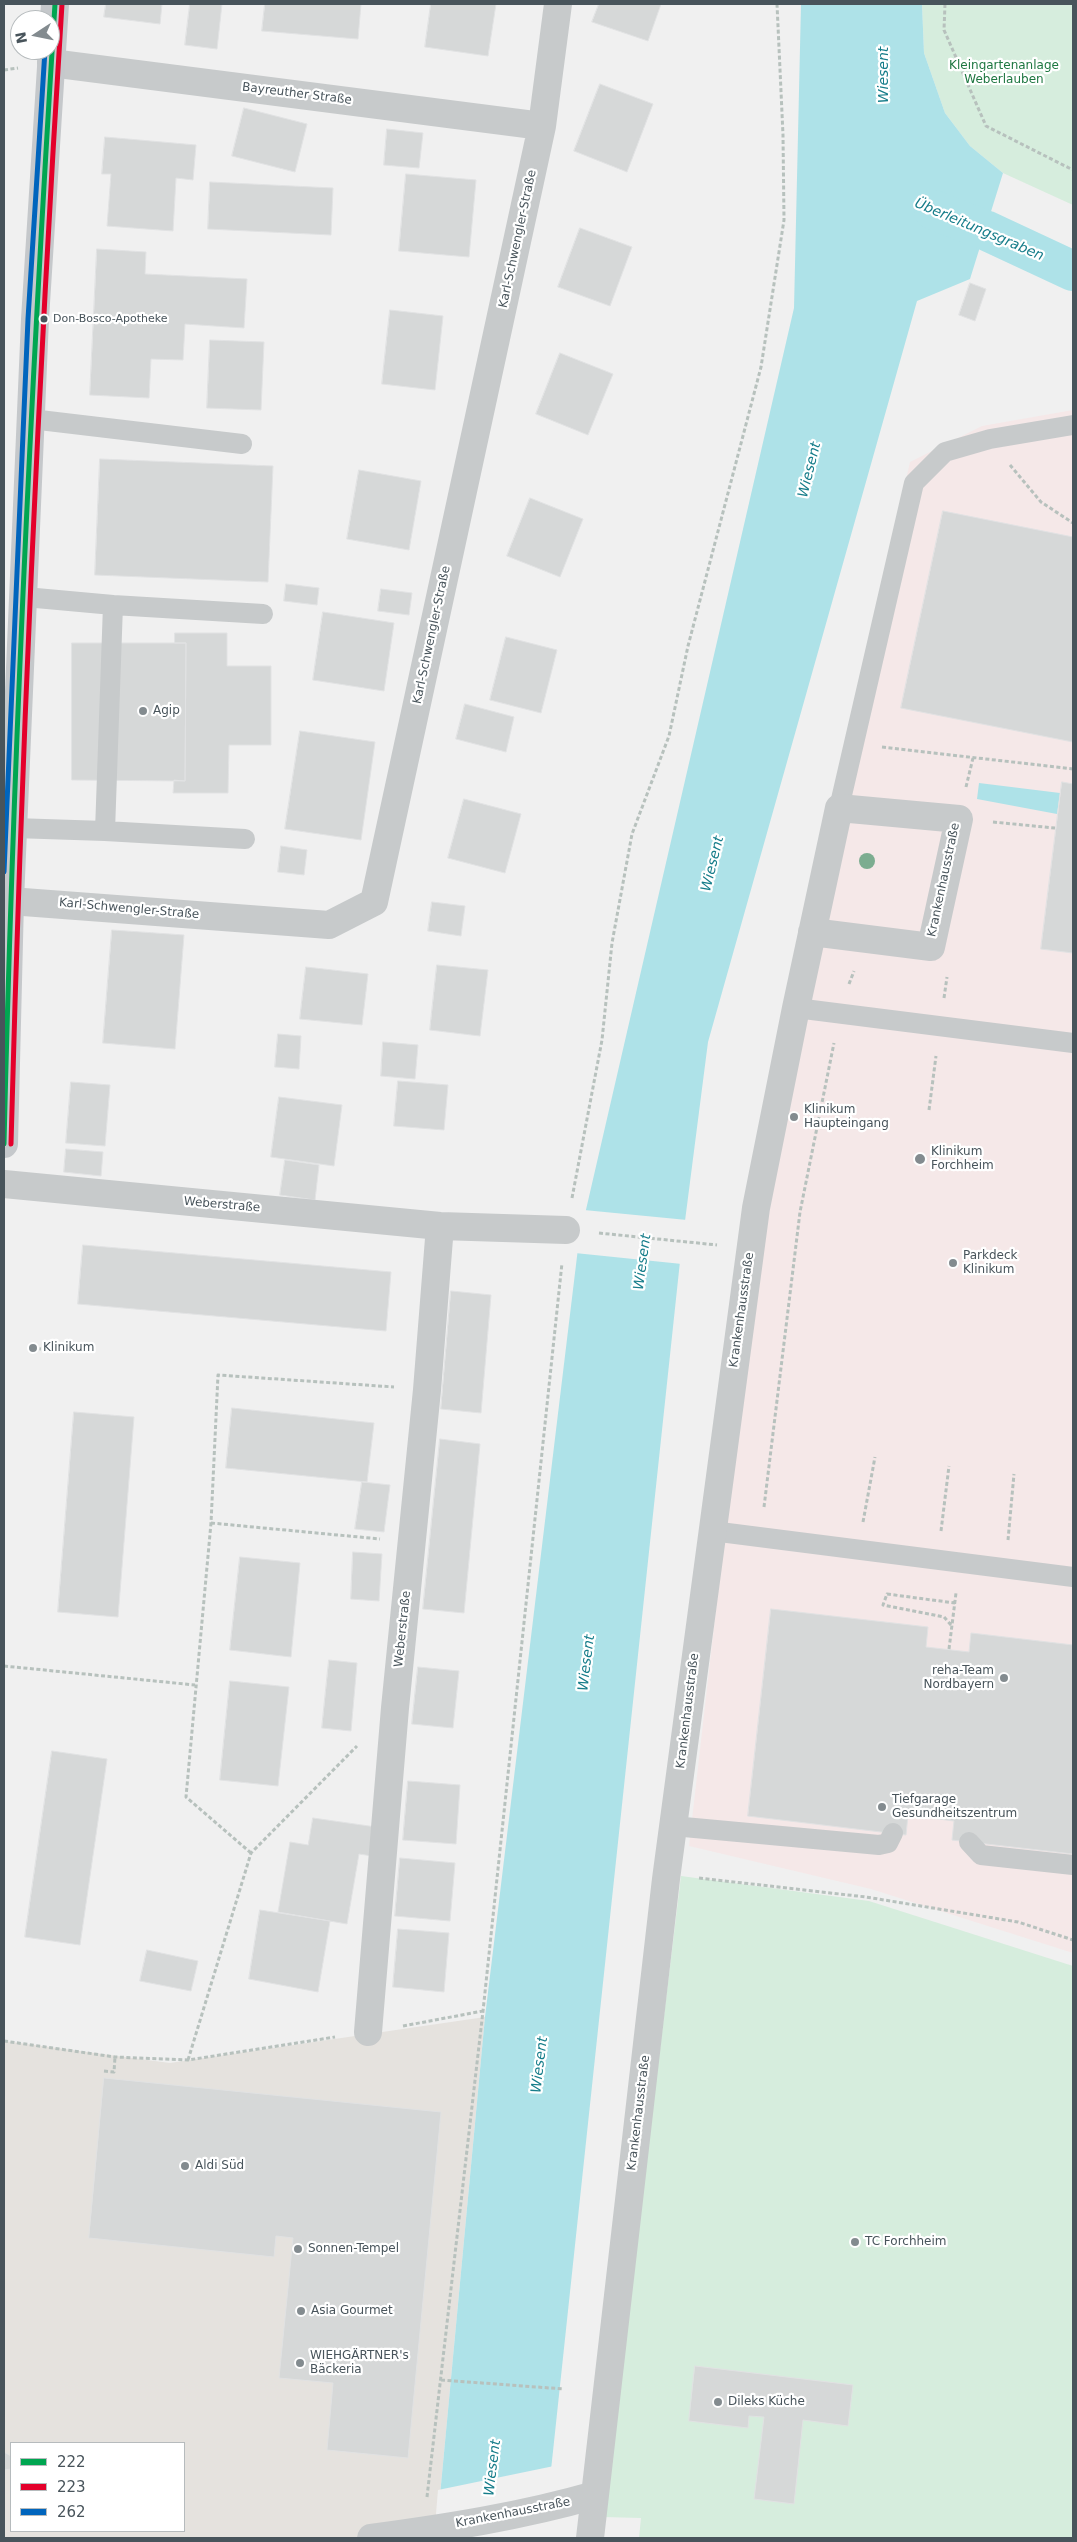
<!DOCTYPE html>
<meta charset="utf-8">
<style>
body{margin:0}
#map{position:relative;width:1077px;height:2542px;overflow:hidden;background:#f0f0f0;font-family:"DejaVu Sans",sans-serif}
canvas{display:block}
.frame{position:absolute;inset:0;border:5px solid #48545b;pointer-events:none}
.legend{position:absolute;left:10px;top:2442px;width:175px;height:90px;box-sizing:border-box;background:#fff;border:1px solid #b6bbbd;margin:0;padding:6px 9px;list-style:none;font-size:15px;color:#48545b}
.legend li{display:flex;align-items:center;gap:10px;height:25px}
.legend b{width:25px;border:1px solid #b6bbbd}
.north{position:absolute;left:10px;top:10px;width:50px;height:50px;box-sizing:border-box;background:#fff;border:1px solid #b6bbbd;border-radius:50%;rotate:259deg;font-size:14px;font-weight:700;line-height:20px;text-align:center;color:#48545b}
.north::after{content:'';display:block;margin:auto;width:18px;height:22px;background:#838b8f;clip-path:polygon(50% 0,100% 100%,50% 72%,0 100%)}
</style>
<div id="map">
<canvas width="1077" height="2542"></canvas>
<div class="frame"></div>
<ul class="legend">
<li><b style="height:6px;background:#00a651"></b>222</li>
<li><b style="height:6px;background:#e4002b"></b>223</li>
<li><b style="height:6px;background:#0065bd"></b>262</li>
</ul>
<div class="north">N</div>
</div>
<script>
const ctx = document.querySelector('canvas').getContext('2d');
ctx.lineJoin = 'round';
function fill(path, color) {
  ctx.fillStyle = color;
  ctx.fill(path, 'evenodd');
}
function strokePath(path, color, width, dash) {
  ctx.strokeStyle = color;
  ctx.lineWidth = width;
  ctx.lineCap = dash ? 'butt' : 'round';
  ctx.setLineDash(dash || []);
  ctx.stroke(path);
}
function write(font, color, halo, rows, align = 'center') {
  ctx.font = font + ' "DejaVu Sans",sans-serif';
  ctx.lineWidth = 4.5;
  ctx.setLineDash([]);
  ctx.textBaseline = 'middle';
  ctx.strokeStyle = halo;
  ctx.fillStyle = color;
  for (const [text, x, y, turn = 0] of rows) {
    ctx.save();
    ctx.translate(x, y);
    ctx.rotate((+turn || 0) * Math.PI / 180);
    ctx.textAlign = isNaN(turn) ? turn : align;
    if (halo) ctx.strokeText(text, 0, 0);
    ctx.fillText(text, 0, 0);
    ctx.restore();
  }
}
fill(new Path2D(`
 M485,2017l-49,521h-432v-497l166,22zM11,2443h173v88h-173z`), '#e5e2de');
fill(new Path2D(`
 M1073,410v1543l-202,-64 -182,-43 65,-570 23,-234 133,-580 72,-36z`), '#f5e8e8');
fill(new Path2D(`
 M922,4h151v201l-70,-32 -33,-27 -25,-33 -21,-60z
 M681,1876l188,25 204,65v572h-434l2,-20 -38,-1z`), '#d6eddd');
fill(new Path2D(`
 M801,4h121l2,49 21,60 25,33 33,27 -33,106 -53,22 -209,741 -27,210 -136,1274 -109,12 49,-521 94,-777 215,-932z
 M979,783l81,10 -3,21 -80,-15z`), '#aee2e8');
fill(new Path2D(`
 M584,1210l103,10 -5,44 -107,-11z
 M554,2466l-8,72h-112l4,-48z`), '#f0f0f0');
strokePath(new Path2D(`
 M934,210l51,20 88,41`), '#aee2e8', 40);
const building = new Path2D(`
 M106,4h56l-2,20 -56,-7z
 M190,4h32l-5,45 -32,-4z
 M265,4h96l-3,35 -96,-8z
 M431,4h65l-8,52 -63,-9z
 M599,4h62l-13,37 -56,-19z
 M600,84l53,20 -26,68 -53,-21z
 M244,108l63,16 -12,48 -63,-16z
 M387,129l36,4 -4,35 -35,-3z
 M105,137l91,8 -3,35 -17,-2 -3,53 -66,-5 4,-52h-9z
 M406,174l70,6 -7,77 -70,-6z
 M210,182l123,6 -2,47 -123,-6z
 M580,228l52,19 -22,59 -52,-19z
 M97,249l49,3 -1,22 102,5 -3,49 -59,-4 -2,36 -32,-1 -2,39 -59,-3z
 M970,283l16,6 -11,32 -16,-6z
 M390,310l53,6 -8,74 -53,-6z
 M210,340l54,2 -3,68 -54,-2z
 M560,353l53,21 -25,61 -52,-21z
 M100,459l173,7 -5,116 -173,-7z
 M359,470l62,11 -12,69 -62,-11z
 M530,498l53,21 -23,58 -53,-21z
 M943,511l130,26v205l-172,-34z
 M286,584l33,4 -2,17 -33,-4z
 M381,589l31,4 -3,22 -31,-4z
 M323,612l71,11 -10,68 -71,-11z
 M175,633h52v33h44v79h-42l-1,48h-55l1,-13 11,1 1,-138h-11z
 M506,637l51,13 -16,63 -51,-13z
 M72,643h114l-1,138 -113,-1z
 M465,704l49,13 -8,35 -50,-13z
 M300,731l75,11 -14,98 -76,-11z
 M1062,782l11,2v169l-32,-4z
 M464,799l57,15 -16,59 -57,-15z
 M281,846l26,4 -3,25 -26,-3z
 M432,902l33,4 -4,30 -33,-5z
 M112,930l72,5 -9,114 -72,-6z
 M437,965l51,5 -8,66 -50,-6z
 M306,967l62,7 -6,51 -62,-6z
 M278,1034l23,2 -2,33 -24,-2z
 M383,1042l35,3 -3,34 -34,-3z
 M398,1081l50,4 -4,45 -50,-4z
 M71,1082l39,3 -5,61 -39,-3z
 M279,1097l63,8 -8,61 -63,-9z
 M66,1149l37,3 -2,24 -37,-4z
 M285,1160l34,5 -4,35 -35,-5z
 M83,1245l308,27 -5,59 -308,-27z
 M451,1291l40,4 -10,118 -40,-4z
 M232,1408l142,15 -7,59 -141,-14z
 M74,1412l60,5 -16,200 -60,-5z
 M440,1439l40,5 -16,169 -41,-4z
 M362,1482l28,3 -6,47 -29,-3z
 M353,1552l29,2 -3,47 -28,-2z
 M240,1557l60,6 -9,94 -61,-7z
 M771,1609l157,18 -2,20 43,5 2,-19 102,12v209l-121,-14 2,-19 -46,-6 -2,20 -158,-19z
 M329,1660l28,3 -6,68 -29,-3z
 M418,1667l41,4 -6,57 -41,-4z
 M230,1681l59,6 -11,99 -58,-6z
 M52,1751l55,8 -27,186 -55,-8z
 M408,1781l52,4 -4,59 -53,-4z
 M313,1818l63,9 -4,29 -13,-2 -12,70 -69,-12 12,-70 18,3z
 M400,1858l55,5 -5,58 -55,-5z
 M260,1910l70,11 -12,71 -69,-13z
 M398,1929l51,4 -5,59 -51,-5z
 M147,1950l51,11 -7,30 -51,-10z
 M104,2078l337,34 -33,346 -81,-8 6,-67 -54,-5 14,-140 -17,-2 -2,21 -185,-19z
 M695,2366l158,19 -5,41 -45,-6 -9,84 -40,-5 10,-82 -15,-1 -1,12 -59,-7z
 M4,2452l7,4v13l-7,1z`);
fill(building, '#d6d8d8');
strokePath(building, '#e1e2e3', 1);
strokePath(new Path2D(`
 M945,4l-1,26 42,96 87,44
 M4,70l14,-2
 M1010,465l31,37 32,21
 M882,747l191,22
 M966,787l7,-29
 M993,822l62,6
 M849,984l5,-13
 M944,998l3,-21
 M929,1110l7,-54
 M572,1198l30,-158 10,-97 20,-109 37,-98 19,-90 73,-279 23,-147 -1,-85 -6,-131
 M599,1233l118,12
 M33,1348l8,1
 M764,1507l36,-295 34,-169
 M863,1522l12,-65
 M211,1523l169,16
 M941,1531l8,-65
 M1008,1540l6,-66
 M951,1625l-7,-8 -61,-12 4,-11 68,9
 M949,1649l7,-56
 M4,1666l191,19
 M251,1853l-65,-56 25,-274 7,-148 176,12
 M699,1878l167,19 152,25 55,18
 M403,2026l80,-15
 M4,2041l111,16 73,3 147,-23
 M188,2060l63,-207 106,-107
 M104,2071l10,1 1,-15
 M441,2380l123,9
 M427,2497l56,-486 79,-748`), '#b7c1bd', 3, [4, 2.5]);
strokePath(new Path2D(`
 M31,419l211,25
 M113,605l150,9
 M839,808l75,-325 31,-31 45,-13 83,-14
 M14,828l91,3 8,-226 -88,-8
 M105,831l140,8
 M796,1008l277,35
 M712,1531l361,46
 M673,1826l206,19 9,-2 5,-10
 M969,1842l12,13 92,10`), '#c7cacb', 20);
strokePath(new Path2D(`
 M51,63l491,63
 M10,901l319,24 45,-23 168,-776 16,-122
 M4,1184l436,42 126,4
 M368,2032l27,-324 32,-318 13,-164
 M371,2538c75,-10 151,-22 224,-43l71,-616 90,-671 40,-200 43,-200 120,11 -28,128 -119,-15
 M590,2538l5,-43`), '#c7cacb', 28);
strokePath(new Path2D(`
 M4,1144l6,-243 25,-582 20,-315`), '#c5c8cb', 28);
strokePath(new Path2D(`
 M4,1144c9,-380 27,-760 51,-1140`), '#00a651', 5);
strokePath(new Path2D(`
 M11,1144c10,-380 27,-760 51,-1140`), '#e4002b', 5);
strokePath(new Path2D(`
 M4,872l24,-553 17,-269`), '#0065bd', 5);
ctx.fillStyle = '#7cad90';
for (const [x, y] of [
 [867,861]
]) {
  ctx.beginPath();
  ctx.arc(x, y, 8, 0, 2 * Math.PI);
  ctx.fill();
}
for (const [x, y, r, color] of [
 [44,319,4.5,"#48545b"],
 [143,711,5,"#838b8f"],
 [794,1117,5,"#838b8f"],
 [920,1159,6,"#838b8f"],
 [953,1263,5,"#838b8f"],
 [33,1348,5,"#838b8f"],
 [1004,1678,5,"#838b8f"],
 [882,1807,5,"#838b8f"],
 [185,2166,5,"#838b8f"],
 [855,2242,5,"#838b8f"],
 [298,2249,5,"#838b8f"],
 [301,2311,5,"#838b8f"],
 [300,2363,5,"#838b8f"],
 [718,2402,5,"#838b8f"]
]) {
  const dot = new Path2D();
  dot.arc(x, y, r, 0, 2 * Math.PI);
  ctx.fillStyle = color;
  ctx.fill(dot);
  strokePath(dot, '#fff', 2);
}
write('11px', '#48545b', '#fff', [
 ["Don-Bosco-Apotheke",53,319]
], 'left');
write('12px', '#1e7741', '#fff', [
 ["Kleingartenanlage",1004,66],
 ["Weberlauben",1004,80]
]);
write('12px', '#48545b', '#fff', [
 ["Bayreuther Straße",297,94,7],
 ["Karl-Schwengler-Straße",518,239,-78],
 ["Karl-Schwengler-Straße",432,635,-78],
 ["Krankenhausstraße",944,880,-78],
 ["Karl-Schwengler-Straße",129,909,5],
 ["Weberstraße",222,1205,5],
 ["Krankenhausstraße",742,1310,-82],
 ["Weberstraße",403,1629,-84],
 ["Krankenhausstraße",688,1711,-83],
 ["Krankenhausstraße",639,2113,-83],
 ["Krankenhausstraße",513,2513,-11]
]);
write('12px', '#48545b', '#fff', [
 ["Agip",153,711],
 ["Klinikum",804,1110],
 ["Haupteingang",804,1124],
 ["Klinikum",931,1152],
 ["Forchheim",931,1166],
 ["Parkdeck",963,1256],
 ["Klinikum",963,1270],
 ["Klinikum",43,1348],
 ["reha-Team",994,1671,"right"],
 ["Nordbayern",994,1685,"right"],
 ["Tiefgarage",892,1800],
 ["Gesundheitszentrum",892,1814],
 ["Aldi Süd",195,2166],
 ["TC Forchheim",865,2242],
 ["Sonnen-Tempel",308,2249],
 ["Asia Gourmet",311,2311],
 ["WIEHGÄRTNER's",310,2356],
 ["Bäckeria",310,2370],
 ["Dileks Küche",728,2402]
], 'left');
write('italic 14px', '#167d8a', '#fff', [
 ["Wiesent",884,75,-90],
 ["Überleitungsgraben",979,230,23],
 ["Wiesent",810,470,-76],
 ["Wiesent",713,864,-76],
 ["Wiesent",643,1262,-82],
 ["Wiesent",587,1663,-83],
 ["Wiesent",540,2065,-83],
 ["Wiesent",493,2468,-83]
]);
</script>
